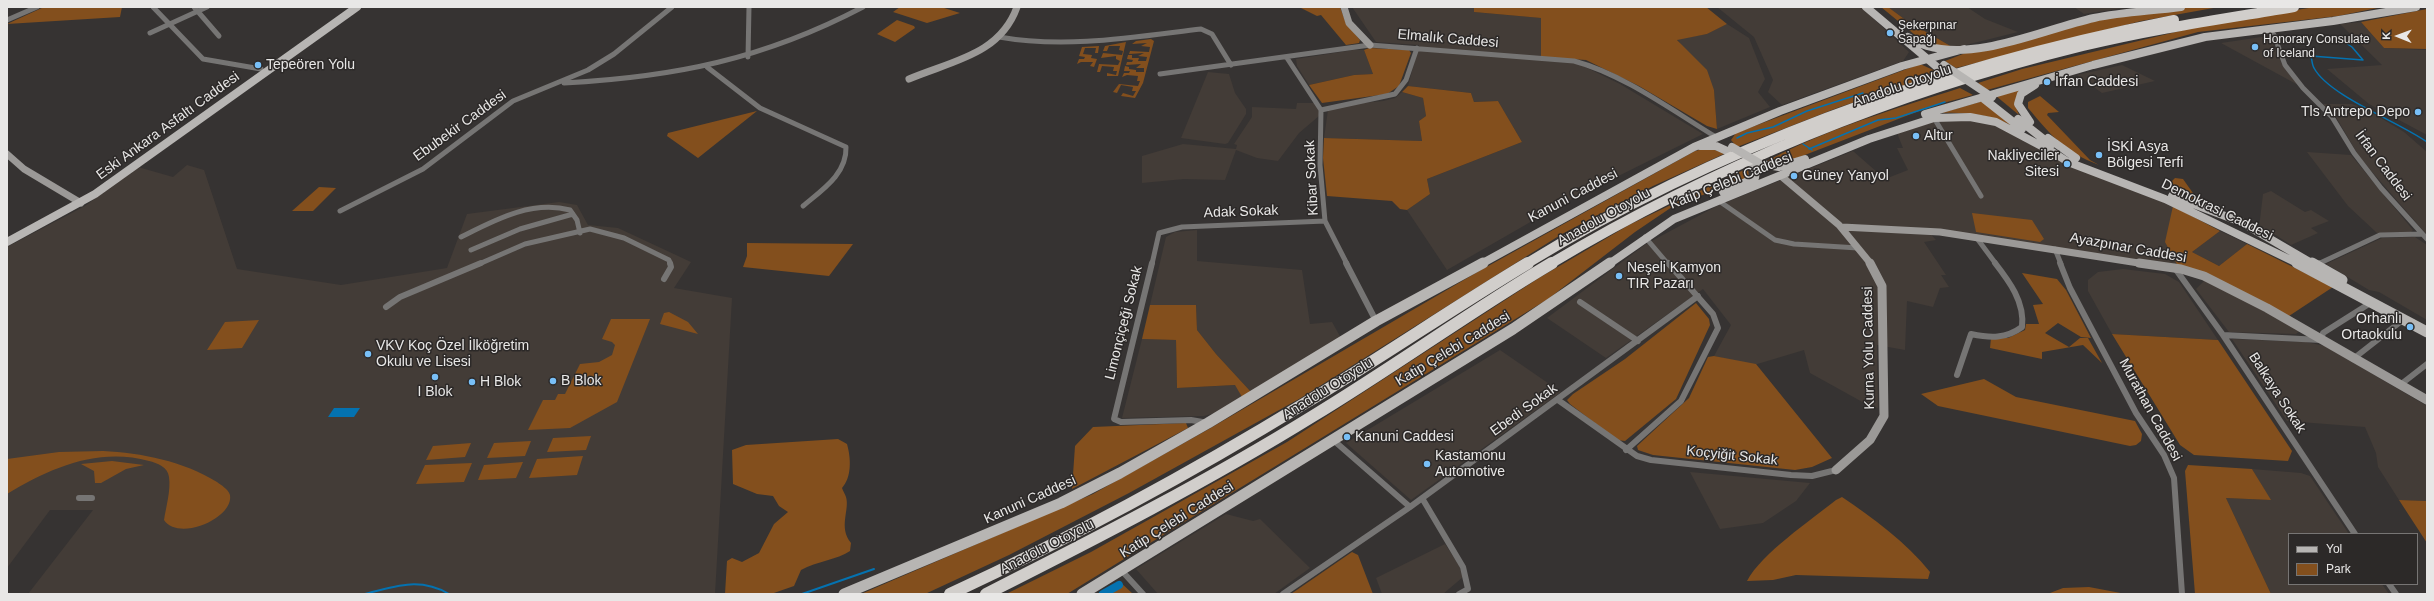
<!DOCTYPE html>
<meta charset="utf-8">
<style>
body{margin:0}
#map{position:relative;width:2434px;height:601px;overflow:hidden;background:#363332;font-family:Helvetica,sans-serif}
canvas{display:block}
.frame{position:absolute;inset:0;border:8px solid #e8e7e6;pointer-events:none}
.legend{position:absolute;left:2288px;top:533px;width:130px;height:52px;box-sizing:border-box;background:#2c2928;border:1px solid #777574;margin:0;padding:5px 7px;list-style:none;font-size:12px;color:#e8e7e6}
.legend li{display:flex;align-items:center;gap:8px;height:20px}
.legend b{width:20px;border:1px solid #777574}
.north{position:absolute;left:2378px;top:16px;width:40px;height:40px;-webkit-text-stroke:3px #2c2928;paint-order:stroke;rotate:271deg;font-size:11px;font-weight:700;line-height:16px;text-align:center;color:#e8e7e6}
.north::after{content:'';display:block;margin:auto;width:14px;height:18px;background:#e8e7e6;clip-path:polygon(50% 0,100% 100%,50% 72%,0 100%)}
</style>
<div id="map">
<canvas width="2434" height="601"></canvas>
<div class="frame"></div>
<ul class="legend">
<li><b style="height:5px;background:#b7b5b3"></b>Yol</li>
<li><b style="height:11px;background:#834f1d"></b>Park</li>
</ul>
<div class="north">K</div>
</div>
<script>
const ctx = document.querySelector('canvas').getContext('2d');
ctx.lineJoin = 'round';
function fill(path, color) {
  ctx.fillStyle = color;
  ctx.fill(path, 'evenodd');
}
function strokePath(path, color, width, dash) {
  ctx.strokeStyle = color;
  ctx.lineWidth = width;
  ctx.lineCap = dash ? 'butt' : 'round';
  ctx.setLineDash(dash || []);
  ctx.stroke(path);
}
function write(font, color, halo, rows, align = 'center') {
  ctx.font = font + ' Helvetica,sans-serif';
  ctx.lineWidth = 3;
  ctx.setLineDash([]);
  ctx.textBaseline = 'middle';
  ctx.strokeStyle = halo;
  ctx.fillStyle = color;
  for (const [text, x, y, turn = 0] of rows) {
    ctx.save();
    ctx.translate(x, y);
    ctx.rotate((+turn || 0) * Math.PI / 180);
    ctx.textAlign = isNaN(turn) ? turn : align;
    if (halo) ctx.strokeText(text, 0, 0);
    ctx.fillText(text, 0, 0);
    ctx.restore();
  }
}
fill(new Path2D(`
 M1352,7h122v5l67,6v39l38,2v5l41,20 83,50 -143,71 -113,65 -40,-60 23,-16 -3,-15 95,-37 -24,-41 -24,1 -3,-9 -63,-7 11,-41 -43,-3z
 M1717,7h144l48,45 -6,9 -121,44 -14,-13 5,-12 -19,-43z
 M1888,7h79l18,12 33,13 -64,16 -47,-27z
 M2074,7h56l-46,7z
 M2361,22l23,26 43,2v85l-58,-31 -42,-35 55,-4 -42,-41z
 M1727,24l22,14 16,41 -7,13 12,15 -53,22 -3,-39 -37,-51 30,-5z
 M2268,36l2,1 12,27 16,21 -77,-42z
 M1353,50h11l9,24 -19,1 -45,10 -12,-19 -1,-7z
 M2122,65l33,16 -53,12 -25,-18z
 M1208,72l21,2 6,19 11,16v5l-18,29 -3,1 -44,-6z
 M1402,92l21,6 3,18 -7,5 3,20 -98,-3 4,-28 15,-5 40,-4 12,-3z
 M1297,103h18l4,6v7l-20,17 -21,28 -21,-3 -21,-8 -11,30 -41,-1 -42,4v-27l41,-12 53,5 1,-4 -3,-1 18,-27v-10l44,2z
 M2323,104h29l14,5 38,23 23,20v83l-67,-77 -24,-41z
 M1952,120l24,1 23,5 174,80 5,60 -252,-37 10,11 -12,2 22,33h-5l8,12 -9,1 -7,19 -26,-6 -2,49 -28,-5 1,63 -12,-4 -56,-31 -6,-23 -50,15 -40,-9 17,-31 -28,-36 -97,69 -59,-40 99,-74 71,-38 136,-55 32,28 23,-9 -11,-22h6l-6,-15 35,-11z
 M2307,152l44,3 62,75 -2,2 -34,1 -29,-27z
 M187,165l17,5 33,99 104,16 106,-17 20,-54 92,-12 18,3 11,20 30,3 73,34 -17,26 58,10 -17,296h-687l65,-84h-43l-43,58v-321l78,-41 53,-39 35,10z
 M2271,191l34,21 6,-2 18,11 -18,7 7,5 -27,12 -20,-13 -12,-4 4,-34z
 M1197,230v31l105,9 8,54 22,-2 9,16 -90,54 -35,-38 -19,-24 -1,-25h-46l16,-68 9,-5z
 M2220,231l27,13 -28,22 -27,-14z
 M2415,237l12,8v75l-48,-28 -10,-2 -43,-26 56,-26z
 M2123,269l42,5 14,8 39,58 -106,-6 -24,-43v-11l10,-8z
 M2205,280l96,50 -5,4 -67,-2 -33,-43z
 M1142,339l34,1 1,48 59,-3 6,12 -23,15 -15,4 -82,2z
 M2232,339l74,3 19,4 102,60v95l-28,-1 -21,-33 -2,-14 -11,-26 -78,-6z
 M1500,350l61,42 -150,108 -65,-57z
 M2252,469l49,4 9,3 39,58h-60v50h93l7,10h-118l-45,-96 44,2z
 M1690,472l120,11 -14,18 -33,22 -43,6z
 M1226,514l27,7 7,-2 50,49 -36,26h-116l-22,-25z
 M1445,544l14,21 4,12 -20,17h-61l-6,-16z`), '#433c37');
fill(new Path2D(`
 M44,7h78l-2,10 -113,7z
 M900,7h41l19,6 -33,10 -34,-11z
 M1299,7h41l6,16 14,17 -1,3 -13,2 -25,-30 -4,1z
 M1474,7h232l21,17 -20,10 -30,6 30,30 7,20 3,39 -10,-3 -68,-40 -53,-26 -45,-3v-39l-67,-6z
 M1881,7h7l19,14 47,27h-15l-26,-12 2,-1z
 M2189,7h30l-78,14 -185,47 -11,-7 23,-9 126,-33z
 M2315,7h67l-44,9 -140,16 -211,58 -9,-7 44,-14 187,-45z
 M2427,9v40l-43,-1 -23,-26z
 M897,20l17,6 1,2 -20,14 -18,-8z
 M1151,39l3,2 -11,42 -8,15 -14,-2 2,-3 10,3 3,-5h-4l1,-4 -12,-2 -4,8 -4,-1 6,-8 19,2 2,-5h-3l1,-5 -11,-1 -5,2 2,-4h5l1,-2h-6l1,-5 4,1v2l7,1v2h8v-4h-8l5,-4 -15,1 1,-3h5l1,-2 -6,-1 1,-4h4v3h7l-1,3h8l1,-4 -9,-1 6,-3 -15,1 1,-3 19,1 1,-5 -9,-1 6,-3 -15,1 4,-3z
 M1126,42l-8,34h-11v-3l9,2 1,-4h-4l1,-4 -12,-1 -2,6h-3l2,-8 19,1 2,-4 -4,-2v-3l-15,2 2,-5 19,2 1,-4 -4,-1 1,-4h-11l-2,5h-4l2,-5z
 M1099,46l-1,7h-3l1,-5h-11l-2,6 9,1 -1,3 6,1 -3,8 -4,-1 3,-4h-12l-4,2 2,-5h5l1,-2 -6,-1 3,-9z
 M1369,48l40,2 2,3 -12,33 -12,8 -65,9 -13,-18 45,-10 19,-1 -9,-24z
 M1920,64l20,9 -103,35 -100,39 -6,-7 5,-7z
 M1408,86l63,7 3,9 24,-1 24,41 -95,37 3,15 -23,16 -7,-1 -8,-8 -65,-5 -4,-38 1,-20 98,3 -3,-20 7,-5 -3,-18 -21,-6z
 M2022,87c-7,10 -8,16 -3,28l-23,-19z
 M1960,88l13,7 -41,11 -148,57 -19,-1c61,-33 130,-53 195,-74z
 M2040,96l19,16 -11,1 -1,2 43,45 9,5c-36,-14 -47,-29 -71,-57v-6z
 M1983,101l29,25c-21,-12 -48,-14 -71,-13z
 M757,111l-59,47 -31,-22 1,-3z
 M1707,148l19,5 -73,33 -91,48 -263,165 -170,94 -120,62 -84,39h-64l232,-100 116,-65 272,-159 214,-119z
 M1748,168l1,9 -77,30 -37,25 -87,67 -481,295h-61l85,-42 196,-110 252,-164 90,-53z
 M2175,178l8,1 17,24 -30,-12 2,-10z
 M319,187l17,1 -23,23h-21z
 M2173,206l47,25 -28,21 27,14 28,-22 86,43 -44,29 -111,-50 -13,-24z
 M1972,213l60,7 12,19 -4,3 -64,-10z
 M747,243l106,1 -24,32 -86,-9 4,-11z
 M2022,273l35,6 9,11 25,48 -10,-1 -23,-14 -13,10 24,14 11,-9h8l14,25 -19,-18 -41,7v7l-52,-11 1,-10h17l17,-8 1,-6h13l-6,-19 10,-1z
 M1696,303l13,16 1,6 -34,74 -51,42 -8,-1 -47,-36 -3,-4 6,-6 52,-35z
 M1150,305h46l1,25 19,24 35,38 -9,5 -7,-12 -58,3 -1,-48 -34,-1z
 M669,312l19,10 10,12 -38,-10 4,-11z
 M611,319h39l-33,83 -47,26 -42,2 15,-30h12l3,-6h7l15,-30 19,-2 13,-7 3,-10 -3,-3 -10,-3z
 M259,320l-17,28 -35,2 18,-28z
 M2112,334l106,6 74,111 -4,10 -94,-6 -14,-10z
 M1714,356l42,8 76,94 -20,9 -17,3 -142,-15 -15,-5 -1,-4 52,-48 19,-41z
 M1984,379l32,18 119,24 7,13 -1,7 -5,4 -6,1 -192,-40 -17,-12z
 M1186,423l2,5 -116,61 3,-43 18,-19z
 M591,436l-5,14 -39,2 6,-14z
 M838,439l9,5c4,14 5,33 -5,44 1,3 3,6 4,9 4,13 -8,30 5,46l-1,8c-13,9 -33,10 -49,19l-7,16 -23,8h-46l2,-33 5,-3 10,4 17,-9 15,-29 14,-12 -9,-6 -6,-10 -16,-2 -24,-10 -1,-34 14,-5z
 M531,441l-6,15 -38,2 7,-15z
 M471,443l-6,14 -39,3 7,-14z
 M103,451c39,2 80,10 114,31 4,3 11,7 13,13 4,23 -51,47 -66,25 2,-13 7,-30 5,-43 -1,-10 -12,-14 -20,-16 -51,-14 -99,7 -142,33v-35l52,-7z
 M583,456l-6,19 -48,3 8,-19z
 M112,461l32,4 -18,4 -25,14h-6l-1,-12 -13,-7z
 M523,462l-7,16 -38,2 6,-15z
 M472,463l-8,19 -48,2 9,-19z
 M2188,465l64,4 19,31 -45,-2 45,96h-76l-10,-123z
 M1842,497c31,21 65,46 88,75l-2,7 -132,-4 -23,5 -26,1c15,-28 63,-60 89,-81z
 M2399,500l28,1v42z
 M1352,552l6,3 15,39h-82z
 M1119,581l14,13h-35z
 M2089,587l37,7 -76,-1 13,-5z`), '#834f1d');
fill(new Path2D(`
 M334,408h26l-6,9h-26z`), '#0472b0');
strokePath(new Path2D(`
 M2343,41l9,6 11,13 -52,-4c1,4 1,9 3,12 15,28 85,54 113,74
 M1737,138l10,-5 26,-6 34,-16 56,-18
 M1803,144l9,6
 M1809,149l69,-29 18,-2 49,-16`), '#0472b0', 1.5);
strokePath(new Path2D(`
 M365,594c30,-8 55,-17 84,0
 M802,594l72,-25`), '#0472b0', 2);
strokePath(new Path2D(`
 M1103,594l16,-9`), '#0472b0', 8);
strokePath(new Path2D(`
 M153,7l50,52 58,10
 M194,7l25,29
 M7,20l30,-13
 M2268,30l6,5 11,30 18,23 29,29 22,36 27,35 46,51
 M150,33l57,-26
 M999,37c67,12 136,0 202,-8l11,5 19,31
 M748,57l1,-50
 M1287,58l34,52 -1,55 5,56 22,43
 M707,67l53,41 86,39c1,27 -24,43 -43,59
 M1160,74l210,-29 204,16c49,13 99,50 142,76
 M564,83c111,-6 200,-24 299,-76
 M1321,110l74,-16 11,-14 11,-32
 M1934,118l47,78
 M1719,201l56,39 19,4 64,4
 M340,211l83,-42 90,-68 75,-31 26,-16 58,-47
 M461,237c34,-17 70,-37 109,-27l7,10 3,13
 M1645,237l23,27
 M1976,237l20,27
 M2055,249l6,15
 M471,250l49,-21 53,-15
 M479,264l46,-20 65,-15 34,9 45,22 1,4
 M1152,264l7,-31 23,-6 143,-6
 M2318,264l62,-29 42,-1`), '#767574', 5);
strokePath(new Path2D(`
 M1152,263l-38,156 7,3 70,-2 17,3
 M1346,263l30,58
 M2060,263l10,25 66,125 28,42 10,23 8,116
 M2315,265l5,-2
 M2174,267l49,68 132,199
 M664,279l7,-12 -1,-4
 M1580,302l58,39
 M386,307l14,-10 81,-34
 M2223,335l98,5 2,-7 49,-31
 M2353,359l51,-40
 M1957,375l14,-41c19,4 35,5 51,-7 3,-25 -13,-46 -27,-64
 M2400,385l27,-21
 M1558,400l79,56 14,4 140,15 21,1 24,-6
 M1332,439l78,68
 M1626,450l55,-49 37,-73 -5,-14 -45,-51
 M79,498h13
 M1422,498l41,69 5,22 -9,5
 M1122,571l21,23
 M2389,584l7,10
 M1283,594l127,-87 288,-211`), '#767574', 6);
strokePath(new Path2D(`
 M1344,7l5,16 21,22
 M909,79c42,-18 91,-24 108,-72
 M7,154l17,15 57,34
 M1781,176l58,49 32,39
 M1842,227l98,5 205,32`), '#9b9997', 7);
strokePath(new Path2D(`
 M2139,263l42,6 23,7 63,32 160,92
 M1836,470l34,-30 14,-24 -2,-130 -12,-23`), '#9b9997', 9);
strokePath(new Path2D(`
 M1866,7l71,60
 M1908,37c6,3 13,7 19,9 51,15 117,-17 167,-28 28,-6 58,-7 87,-11
 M1984,99l38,30
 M1925,114l168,-49 112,-28 128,-16 83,-14
 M2018,119l33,26
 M2030,122l-12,-18 3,-10 14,-9
 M2048,138l28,20
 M2040,144l28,18 97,37 134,65
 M1700,146h16l11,5
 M1761,164l18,3 26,-8
 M1723,192l32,-14 1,-7 -3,-4
 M2172,196l69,26 72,42
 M7,242l88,-48 262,-187
 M1481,264l213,-117 86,-36 122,-45 62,-17
 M1609,264l65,-45 195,-80 65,-21 36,-1 26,5 49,26`), '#b7b5b3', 8);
strokePath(new Path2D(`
 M2297,263l130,69
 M2312,263l30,17
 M844,594l217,-91 59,-30 88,-50 168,-102 107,-58
 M1082,594l431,-265 97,-66`), '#b7b5b3', 11);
strokePath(new Path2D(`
 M1526,264c199,-122 420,-199 648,-244
 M1550,264c166,-99 346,-172 533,-218 70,-17 140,-27 211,-39`), '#d1cecb', 10);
strokePath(new Path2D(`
 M950,594c123,-57 241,-121 357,-192 75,-45 146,-94 221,-139
 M986,594c111,-56 222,-113 327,-178 81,-49 158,-105 239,-153`), '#d1cecb', 12);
strokePath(new Path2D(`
 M1944,65l48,32
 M1732,147l29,17`), '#b7b5b3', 8);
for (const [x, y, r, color] of [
 [1890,33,4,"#78bff7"],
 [2255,47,4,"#78bff7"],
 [258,65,4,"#78bff7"],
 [2047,82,4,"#78bff7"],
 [2418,112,4,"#78bff7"],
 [1916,136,4,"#78bff7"],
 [2099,155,4,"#78bff7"],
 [2067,164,4,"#78bff7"],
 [1794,176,4,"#78bff7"],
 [1619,276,4,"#78bff7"],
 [2410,327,4,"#78bff7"],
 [368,354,4,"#78bff7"],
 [435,377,4,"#78bff7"],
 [553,381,4,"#78bff7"],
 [472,382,4,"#78bff7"],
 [1347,437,4,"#78bff7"],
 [1427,464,4,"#78bff7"]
]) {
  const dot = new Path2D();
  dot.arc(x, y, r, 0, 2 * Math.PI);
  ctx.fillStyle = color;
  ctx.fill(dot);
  strokePath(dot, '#2c2928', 1.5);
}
write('12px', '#e8e7e6', '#2c2928', [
 ["Şekerpınar",1898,26],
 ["Sapağı",1898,40],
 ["Honorary Consulate",2263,40],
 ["of Iceland",2263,54]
], 'left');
write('14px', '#e8e7e6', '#2c2928', [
 ["Elmalık Caddesi",1448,39,5],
 ["Anadolu Otoyolu",1902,86,-19],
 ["Eski Ankara Asfaltı Caddesi",168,126,-36],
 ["Ebubekir Caddesi",460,126,-36],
 ["İrfan Caddesi",2383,166,53],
 ["Kibar Sokak",1312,178,-93],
 ["Katip Çelebi Caddesi",1731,181,-22],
 ["Kanuni Caddesi",1573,196,-28],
 ["Demokrasi Caddesi",2217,210,26],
 ["Adak Sokak",1241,212,-2],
 ["Anadolu Otoyolu",1604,217,-29],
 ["Ayazpınar Caddesi",2128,248,10],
 ["Limonçiçeği Sokak",1124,323,-76],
 ["Kurna Yolu Caddesi",1869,348,-91],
 ["Katip Çelebi Caddesi",1453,349,-31],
 ["Anadolu Otoyolu",1328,389,-32],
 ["Balkaya Sokak",2277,393,57],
 ["Ebedi Sokak",1524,410,-36],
 ["Murathan Caddesi",2150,410,61],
 ["Koçyiğit Sokak",1732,456,6],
 ["Kanuni Caddesi",1030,500,-24],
 ["Katip Çelebi Caddesi",1177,520,-32],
 ["Anadolu Otoyolu",1047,547,-27]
]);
write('14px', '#e8e7e6', '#2c2928', [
 ["Tepeören Yolu",266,65],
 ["İrfan Caddesi",2055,82],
 ["Tls Antrepo Depo",2410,112,"right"],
 ["Altur",1924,136],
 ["İSKİ Asya",2107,147],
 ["Bölgesi Terfi",2107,163],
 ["Nakliyeciler",2059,156,"right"],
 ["Sitesi",2059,172,"right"],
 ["Güney Yanyol",1802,176],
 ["Neşeli Kamyon",1627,268],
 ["TIR Pazarı",1627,284],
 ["Orhanlı",2402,319,"right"],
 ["Ortaokulu",2402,335,"right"],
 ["VKV Koç Özel İlköğretim",376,346],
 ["Okulu ve Lisesi",376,362],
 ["B Blok",561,381],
 ["H Blok",480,382],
 ["I Blok",435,392,"center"],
 ["Kanuni Caddesi",1355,437],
 ["Kastamonu",1435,456],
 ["Automotive",1435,472]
], 'left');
</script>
